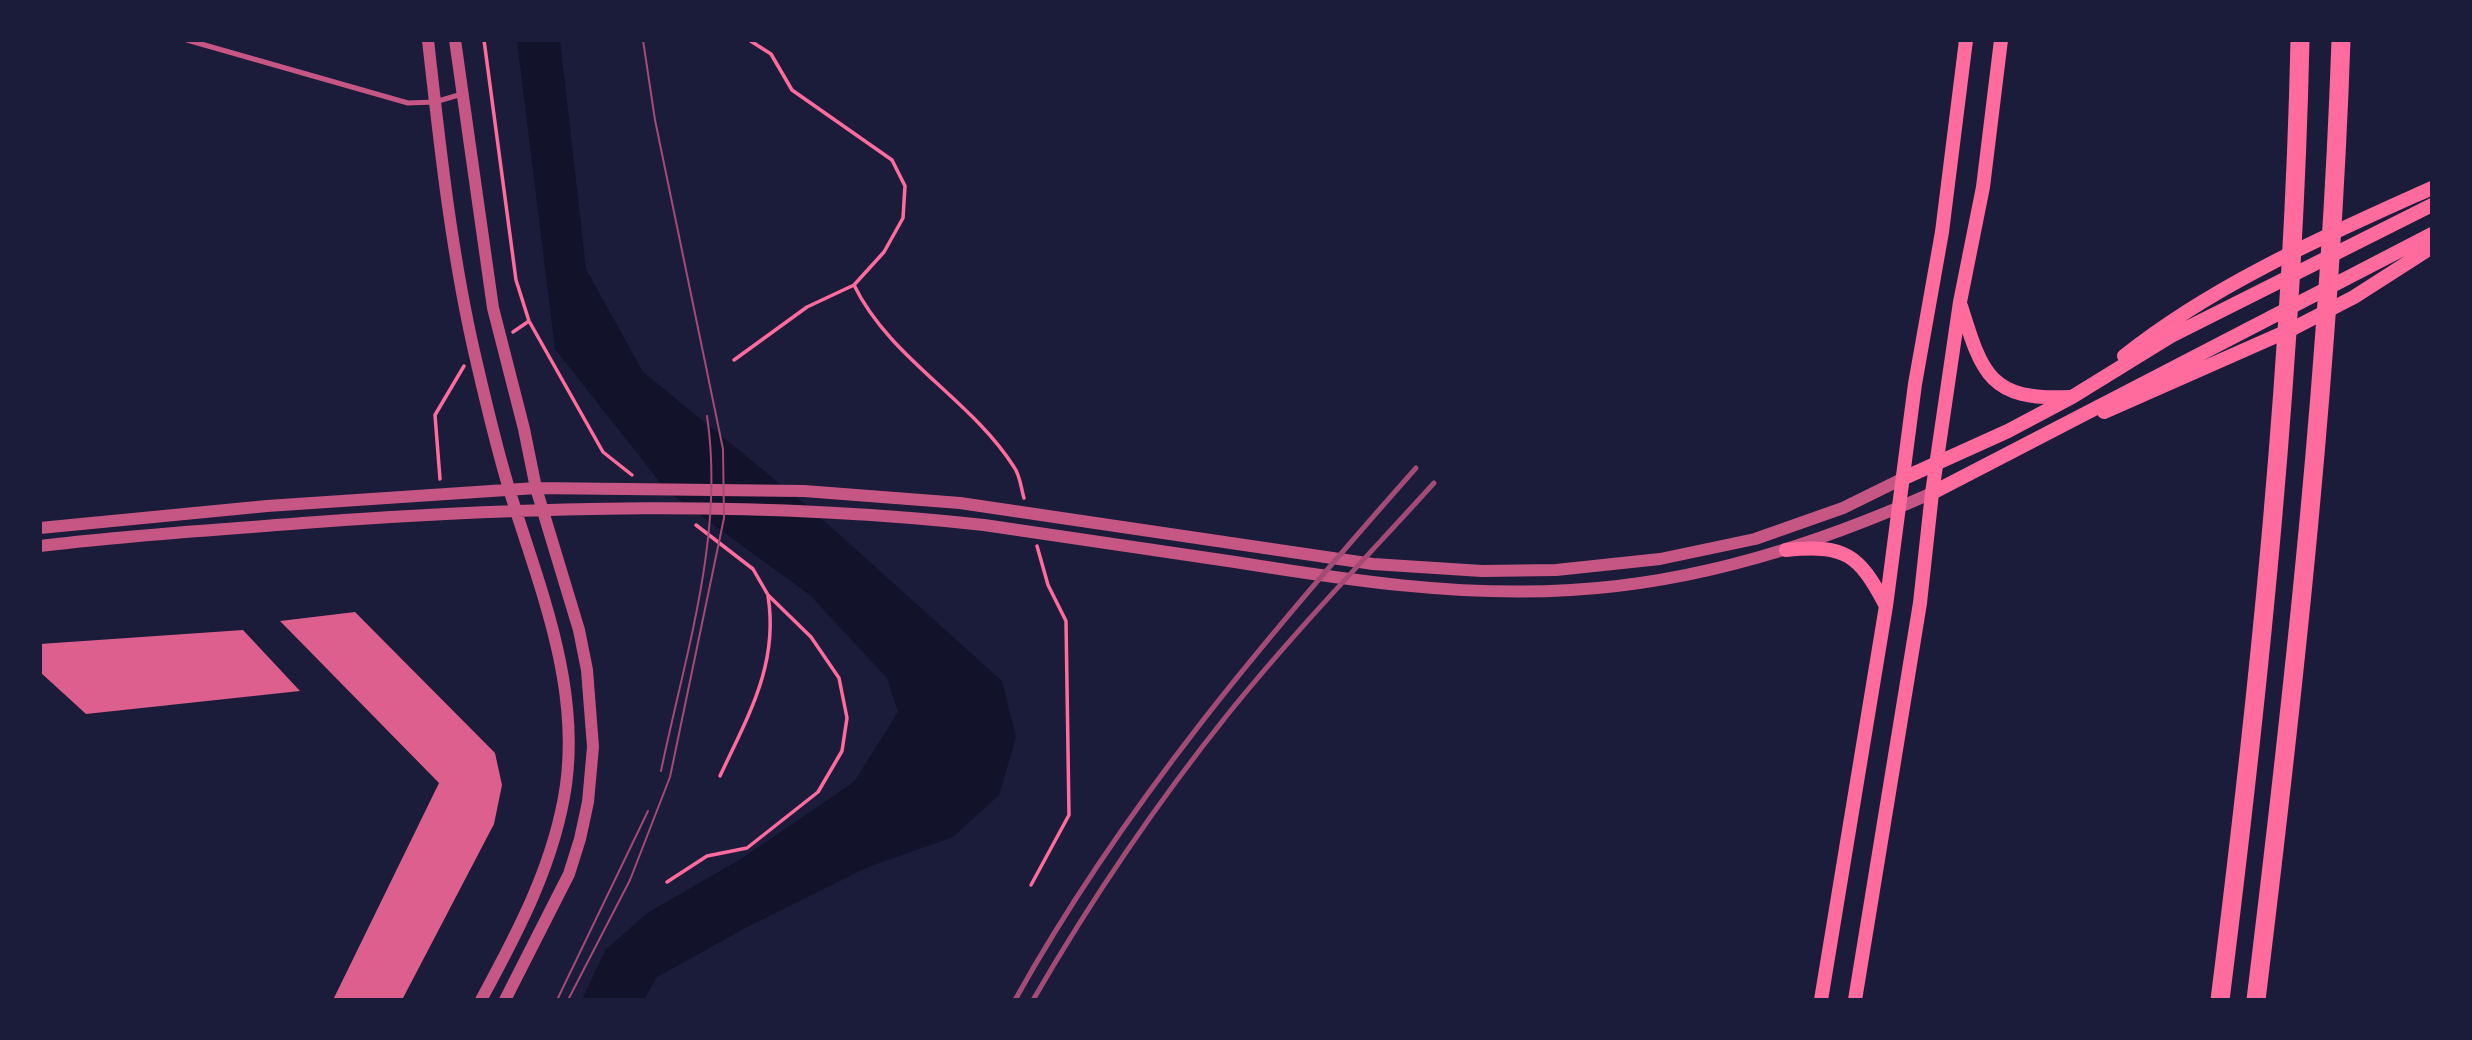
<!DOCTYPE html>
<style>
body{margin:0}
#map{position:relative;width:2472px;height:1040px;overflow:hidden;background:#1b1b3a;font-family:Mulish,sans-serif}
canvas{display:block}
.frame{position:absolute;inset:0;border:42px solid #1b1b3a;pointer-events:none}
</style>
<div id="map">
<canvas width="2472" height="1040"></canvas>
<div class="frame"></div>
</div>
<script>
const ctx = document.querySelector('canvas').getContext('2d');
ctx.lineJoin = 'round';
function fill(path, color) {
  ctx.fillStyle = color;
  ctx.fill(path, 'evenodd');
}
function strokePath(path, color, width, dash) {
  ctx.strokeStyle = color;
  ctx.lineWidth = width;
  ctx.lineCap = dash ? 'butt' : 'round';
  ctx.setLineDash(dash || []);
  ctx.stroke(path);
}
fill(new Path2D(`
 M517,40h43l26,229 57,103 168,137 191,172 14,56 -17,58 -46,42 -85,30 -119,59 -92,51 -13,23h-62l24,-51 43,-37 92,-53 113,-77 44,-70 -11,-34 -77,-83 -143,-104 -112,-142z`), '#12122b');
fill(new Path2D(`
 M355,612l140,141 7,32 -8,39 -92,176h-69l106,-217 -159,-162z
 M243,630l57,61 -214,23 -46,-42v-28z`), '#dd5f8e');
strokePath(new Path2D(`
 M484,40l32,240 13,41 74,131 29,23
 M749,40l22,14 21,36 100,70 13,26 -2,32 -19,34 -30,33c36,74 116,113 160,182 6,8 7,21 10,31
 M513,332l16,-11
 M734,360l73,-53 47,-22
 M440,479l-5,-64 29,-49
 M720,776c28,-60 59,-112 48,-180
 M667,882l40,-26 40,-8 71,-56 24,-41 5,-33 -8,-40 -28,-41 -43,-42 -15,-26 -57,-44
 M1031,885l38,-70 -3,-194 -18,-36 -11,-39`), '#ff6b9d', 3.5);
strokePath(new Path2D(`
 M187,40l221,63 27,-1 27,-8`), '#c65784', 5);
strokePath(new Path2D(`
 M428,40c12,108 24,219 49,324 10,43 20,86 33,128 29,94 70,191 56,293 -11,77 -48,147 -85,215
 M455,40l38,268 31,121 12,59 43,142 8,40 6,77 -5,55 -8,37 -11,35 -64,126
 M40,528l227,-22 269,-18 268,3 156,12 413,61 109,7 74,-1 104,-11 95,-20 88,-31 61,-30
 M40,546c88,-11 175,-16 263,-23 227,-17 455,-23 681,2 84,13 168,24 251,37 112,18 223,35 336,28 126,-7 247,-46 361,-97`), '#c65784', 12);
strokePath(new Path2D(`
 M1961,306c21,68 29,95 108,91
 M2124,356c92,-73 201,-120 308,-168
 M2104,412l188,-83 62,-32 78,-50
 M1904,478l104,-47 64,-34 99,-61 261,-131
 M1932,493l500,-259
 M1786,550c59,-6 73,4 100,56
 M1821,1000l65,-394 29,-222 27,-152 24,-192
 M1855,1000l65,-397 12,-110 28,-191 23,-115 18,-147`), '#ff6b9d', 14);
strokePath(new Path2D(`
 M2220,1000c40,-318 73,-639 80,-960
 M2256,1000c39,-319 74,-639 85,-960`), '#ff6b9d', 19);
strokePath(new Path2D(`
 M661,771c24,-116 64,-236 46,-355
 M557,1000l91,-189
 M568,1000l62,-120 40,-103 54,-259 -1,-69 -68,-329 -12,-80`), '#a44b75', 2);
strokePath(new Path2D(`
 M1015,1000c109,-196 253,-365 401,-532
 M1033,1000c58,-100 123,-196 195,-286 65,-81 137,-155 206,-231`), '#a44b75', 5);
</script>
